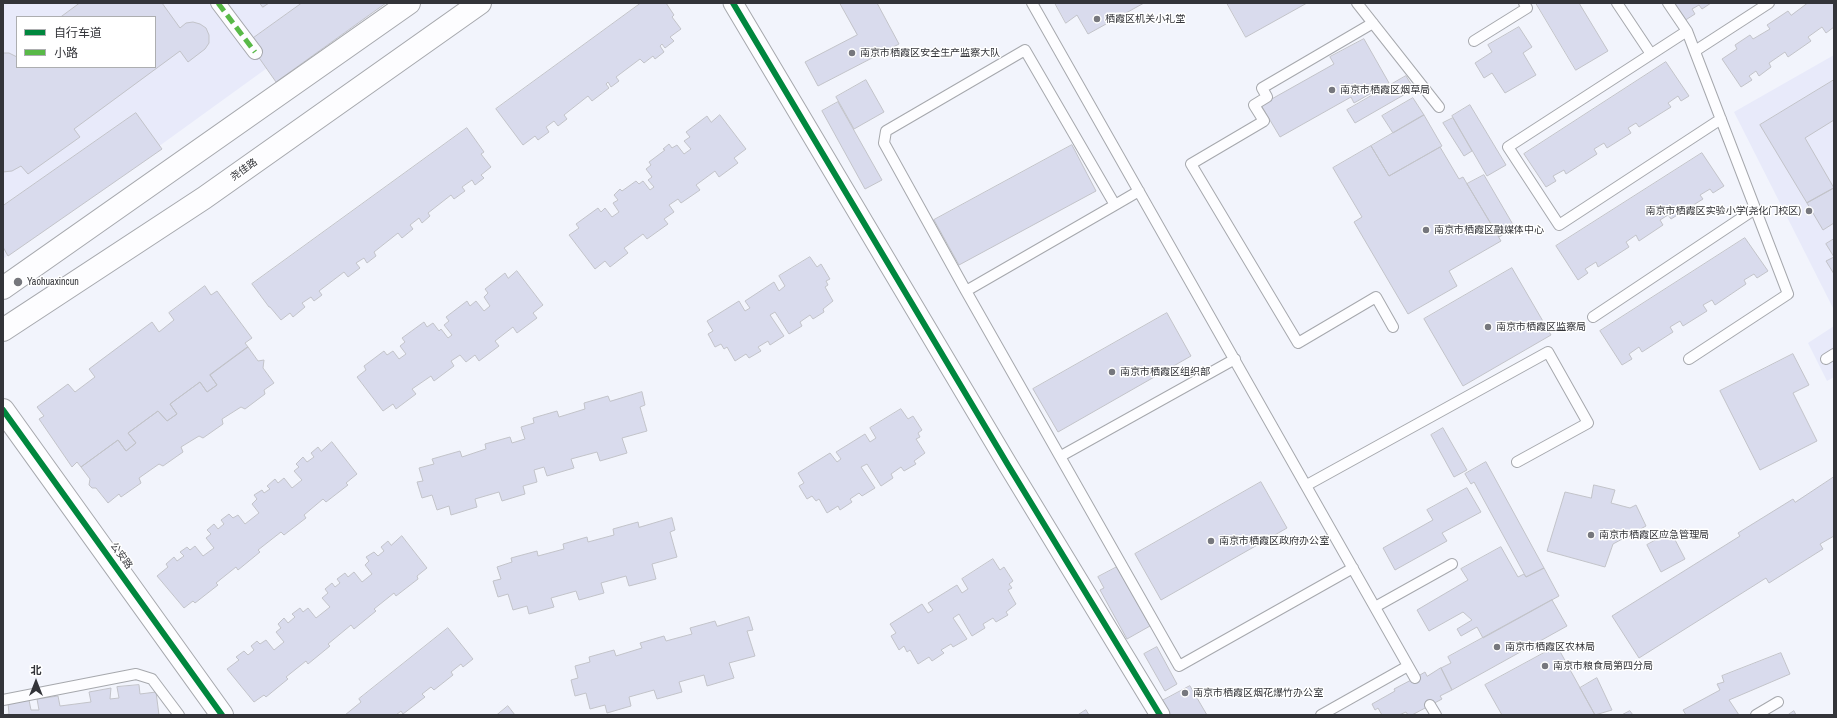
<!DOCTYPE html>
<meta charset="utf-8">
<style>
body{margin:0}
#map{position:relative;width:1837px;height:718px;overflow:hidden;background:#f2f4fc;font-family:"Archivo Narrow","Noto Sans SC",sans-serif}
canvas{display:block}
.frame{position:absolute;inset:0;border:4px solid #333439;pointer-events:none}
.legend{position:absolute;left:16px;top:16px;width:140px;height:52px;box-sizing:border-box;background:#fff;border:1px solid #adaeb0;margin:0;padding:5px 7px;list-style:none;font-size:12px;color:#333439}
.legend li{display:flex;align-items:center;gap:8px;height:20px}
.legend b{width:20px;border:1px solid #adaeb0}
.north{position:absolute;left:16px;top:662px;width:40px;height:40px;-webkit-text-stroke:3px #fff;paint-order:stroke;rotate:0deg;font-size:11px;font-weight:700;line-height:16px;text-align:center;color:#333439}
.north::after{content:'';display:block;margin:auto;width:14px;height:18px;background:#333439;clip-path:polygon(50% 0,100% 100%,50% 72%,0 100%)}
</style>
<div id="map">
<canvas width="1837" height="718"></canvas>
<div class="frame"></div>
<ul class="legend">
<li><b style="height:5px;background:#00873e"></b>自行车道</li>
<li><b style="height:5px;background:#58b947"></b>小路</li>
</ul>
<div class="north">北</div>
</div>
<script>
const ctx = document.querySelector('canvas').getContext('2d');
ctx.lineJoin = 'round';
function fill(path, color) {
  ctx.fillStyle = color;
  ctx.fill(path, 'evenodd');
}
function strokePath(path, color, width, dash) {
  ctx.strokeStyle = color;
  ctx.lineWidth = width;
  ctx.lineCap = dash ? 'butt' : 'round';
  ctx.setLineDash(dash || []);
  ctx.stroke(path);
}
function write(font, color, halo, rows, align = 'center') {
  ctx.font = font + ' "Archivo Narrow","Noto Sans SC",sans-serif';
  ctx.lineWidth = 3;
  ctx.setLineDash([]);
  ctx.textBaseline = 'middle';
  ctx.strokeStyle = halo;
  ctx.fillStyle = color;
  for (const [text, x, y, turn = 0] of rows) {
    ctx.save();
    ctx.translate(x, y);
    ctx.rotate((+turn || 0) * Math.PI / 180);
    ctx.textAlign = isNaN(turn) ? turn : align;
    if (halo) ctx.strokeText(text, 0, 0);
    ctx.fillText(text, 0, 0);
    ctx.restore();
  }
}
fill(new Path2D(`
 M3,3h354l-354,256zM17,17h138v50h-138z
 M1834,55v255l-100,-198z
 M1834,326v51l-7,4 -19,-38z`), '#e8eafa');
const building = new Path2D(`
 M80,3h82l18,25 6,-5 7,-1 7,2 6,4 3,7v8l-4,6 -17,13 -8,-11 -106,78 6,8 -52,37 -7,-8 -9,5 -9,1v-119h6l8,4v10h138v-50h-94z
 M260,3h9l-6,4z
 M302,3h84l-110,79 -28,-40z
 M641,3h25l8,12 -2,2 9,12 -11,8 4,4 -9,7 -3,-4 -2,2 4,6 -9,7 -2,-3 -9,7 -4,-4 -24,18 3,4 -8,6 -3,-5 -2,2 3,4 -17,13 -4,-5 -24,19 3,4 -9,7 -4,-5 -8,6 3,5 -11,8 -3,-4 -12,9 -27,-36z
 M840,3h37l22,41 -81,42 -13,-24 52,-27z
 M1055,3h89l-56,31 -11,-19 -11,8z
 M1227,3h80l-61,34z
 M1536,3h43l29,48 -32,19z
 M1672,3h39l-9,6 -3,-4 -7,4 3,5 -11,7z
 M1808,3h26v24l-8,6 -4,-6 -14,10 3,4 -23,16 -3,-5 -16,11 2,4 -12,9 -3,-5 -7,5 3,4 -11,7 -19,-28 15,-10 -2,-4 15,-10 3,4 17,-10 -3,-4 21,-14 3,4z
 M1519,27l13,20 -9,6 13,22 -31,18 -13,-20 -8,5 -9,-15 17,-11 -4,-7z
 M1364,39l25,44 -35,20 -3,-6 -71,40 -19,-32 73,-41 -4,-7z
 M1666,62l23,34 -8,5 -3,-5 -10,7 3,4 -32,20 -3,-4 -8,5 3,5 -24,15 -3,-5 -10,6 3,5 -31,20 -2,-4 -11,6 3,5 -10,6 -22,-33z
 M1406,76l8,13 -59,34 -8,-13z
 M866,80l18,32 -30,17 -18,-32z
 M1834,80v40l-29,18 29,50 -27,15 -47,-78z
 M1413,98l11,17 -31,18 -11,-17z
 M838,102l44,78 -17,9 -43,-78z
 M1470,105l36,60 -19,11 -35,-60z
 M136,113l26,36 -154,107 -5,-9v-41z
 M720,115l26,34 -12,9 4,5 -19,14 -4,-6 -19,14 4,5 -19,13 -3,-4 -9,6 5,7 -10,7 4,5 -21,15 -4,-5 -19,14 4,5 -18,14 -5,-6 -10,8 -26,-34 10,-7 -3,-4 22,-16 3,4 4,-4 7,9 7,-5 -6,-9 5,-3 -4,-5 6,-6 2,2 14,-10 3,3 4,-3 7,9 4,-3 -6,-7 4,-3 -6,-8 5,-4 -2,-3 16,-12 -2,-1 6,-5 3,4 5,-3 7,9 7,-5 -7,-8 6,-4 -4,-5 21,-16 4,6z
 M1424,115l18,31 -53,30 -18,-30z
 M1453,118l19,33 -8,5 -21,-33z
 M467,128l17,24 -3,2 10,13 -10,8 3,3 -9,7 -3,-5 -10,7 3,4 -11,8 -3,-4 -23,18 2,3 -8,7 -3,-5 -9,7 3,4 -11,9 -4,-5 -24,19 2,4 -9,7 -3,-5 -8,5 4,5 -12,9 -4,-5 -25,19 3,4 -8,6 -3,-4 -9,6 3,4 -12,10 -3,-4 -9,7 -11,-13h-1l-17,-23z
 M1072,145l24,46 -137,74 -25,-45z
 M1371,146l18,30 51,-29 19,32 4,-2 38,64 -52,30 8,15 -49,28 -54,-92 8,-5 -29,-49z
 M1702,153l22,33 -11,7 -3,-4 -10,6 3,4 -32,20 -3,-4 -8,5 3,5 -24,16 -3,-6 -10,7 3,5 -31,20 -2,-5 -11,7 3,4 -10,7 -22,-34z
 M1484,175l31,53 -16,9 -32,-53z
 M1834,188v35l-11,7 -16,-27z
 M1745,238l23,33 -11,7 -3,-4 -10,6 2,4 -31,21 -3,-5 -9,5 4,6 -24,15 -3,-5 -10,6 3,5 -31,20 -3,-5 -10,7 3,5 -10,6 -22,-34z
 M1834,239v35l-8,-13 8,-4 -8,-13z
 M810,257l7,10 4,-3 9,15 -4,2 2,4 -3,2 8,14 -10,8 1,3 -11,7 -3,-4 -10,7 2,4 -13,8 -14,-22 -5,3 14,21 -14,9 -2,-4 -10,6 3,4 -12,7 -3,-4 -11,7 -8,-14 -3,2 -3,-5 -6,3 -7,-13 5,-3 -6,-10 32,-20 6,10 5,-3 -5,-7 29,-19 5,9 6,-5 -6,-10z
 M1512,268l39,67 -88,51 -39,-67z
 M517,271l26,34 -10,8 4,5 -20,15 -4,-6 -18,14 4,5 -20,15 -4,-6 -9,7 -6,-7 -9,6 3,5 -20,15 -3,-5 -19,13 4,5 -20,15 -3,-5 -10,7 -26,-34 9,-7 -2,-4 20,-15 3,4 6,-4 6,8 7,-5 -6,-8 5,-4 -3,-4 22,-16 3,5 6,-4 6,8 2,-2 7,9 4,-3 -8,-10 5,-4 -3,-4 21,-16 3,5 6,-5 8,10 6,-5 -6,-9 4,-4 -3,-4 20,-16 3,5z
 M205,286l6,9 6,-4 35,47 -7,5 3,4 -38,28 7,10 -10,7 -7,-10 -30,22 7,10 -10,7 -9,-10 -30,22 8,10 -10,8 -8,-11 -37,27 -4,-5 -5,5 -33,-48 5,-3 -7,-9 31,-23 7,8 20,-15 -6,-8 63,-47 7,10 15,-12 -5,-7z
 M1167,313l24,43 -133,76 -25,-43z
 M248,347l10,14 6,-1 -1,8 11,15 -10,7 1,4 -20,15 -4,-2 -19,12 1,5 -20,14 -4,-2 -18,11 2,5 -20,14 -4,-2 -20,14 2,5 -20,14 -2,-3 -11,9 -12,-15h-4l-3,-3 1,-6 -9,-12 37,-27 8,11 10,-8 -8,-10 30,-22 9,10 10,-7 -7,-10 30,-22 7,10 10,-7 -7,-10z
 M1793,354l16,31 -16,8 24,48 -57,29 -40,-79z
 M642,392l3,13 -5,2 7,24 -25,7 5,15 -27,8 -3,-9 -26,7 3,9 -27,8 -3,-9 -10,3 3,12 -14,4 2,8 -23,7 -3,-9 -24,7 2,8 -26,8 -2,-9 -12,4 -5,-15 -10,3 -5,-16 6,-1 -4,-13 15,-4 -2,-5 28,-8 2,6 24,-8 -1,-5 25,-7 2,6 13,-4 -4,-12 13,-4 -1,-5 24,-7 2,6 26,-8 -1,-6 24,-7 2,5z
 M901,409l7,10 5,-3 9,14 -4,3 2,4 -4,2 9,14 -11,8 2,3 -12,7 -3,-4 -10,7 2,4 -12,8 -14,-22 -6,3 14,21 -13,8 -3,-3 -9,6 2,3 -12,8 -2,-4 -11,7 -8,-14 -3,2 -4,-5 -5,3 -8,-13 5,-3 -6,-10 32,-20 7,9 4,-3 -5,-7 29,-18 5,8 6,-4 -6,-10z
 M1443,428l24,42 -13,7 -23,-42z
 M332,442l25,32 -11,9 2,2 -22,17 -3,-3 -19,16 2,3 -22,17 -3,-3 -23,18 2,2 -22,18 -2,-3 -20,16 2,2 -23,18 -2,-2 -9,7 -27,-32 11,-9 -2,-3 8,-7 3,4 7,-5 -4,-4 7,-5 3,3 5,-4 8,10 11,-8 -8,-10 5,-4 -4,-4 7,-6 4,5 6,-5 -3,-4 8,-6 4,4 5,-3 7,9 14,-11 -7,-9 5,-5 -3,-4 8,-5 2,3 6,-4 -3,-3 8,-7 3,4 6,-5 8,10 10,-8 -8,-9 5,-4 -3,-3 7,-7 4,5 7,-5 -3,-4 7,-6 3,4z
 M1486,462l58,106 -18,9 -52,-95 -3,2 -6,-10z
 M1834,477v59l-14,8 3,5 -54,34 -3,-5 -127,80 -27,-42 128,-80 -2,-3 55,-34 2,3z
 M1261,482l26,46 -126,72 -26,-46z
 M1594,485l21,5 -4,13 19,5 6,-3 10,21 -33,18 -8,23 -58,-16 18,-59 26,6z
 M1467,488l14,24 -39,21 5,8 -52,29 -12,-22 50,-28 -6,-10z
 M672,518l3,12 -5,2 7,25 -25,7 4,15 -27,7 -3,-10 -25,7 3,10 -25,7 -3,-9 -25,7 3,9 -25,7 -2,-8 -14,4 -5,-16 -10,3 -5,-16 8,-2 -4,-12 15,-5 -1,-4 26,-7 1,5 26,-7 -1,-5 24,-7 1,5 26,-7 -1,-6 25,-7 1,5z
 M1671,532l14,27 -24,13 -14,-27z
 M402,536l25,32 -10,8 1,3 -22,17 -2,-3 -20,16 2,2 -22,18 -3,-4 -23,19 2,2 -22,18 -2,-3 -20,16 2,2 -22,18 -2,-2 -10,7 -27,-33 12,-9 -3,-3 8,-6 4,4 6,-5 -3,-4 6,-5 3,3 6,-4 8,10 10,-8 -8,-10 5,-4 -3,-4 6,-6 4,5 7,-6 -3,-3 8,-6 3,4 5,-4 8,10 14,-11 -8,-9 6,-5 -3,-4 7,-6 3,4 5,-4 -3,-4 8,-6 3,4 6,-5 8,10 10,-8 -7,-9 4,-4 -3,-4 8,-5 4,4 6,-5 -3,-4 7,-6 3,4z
 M1501,547l17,30 6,-3 2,3 18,-9 15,28 -76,42 -6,-11 -16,9 -4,-7 15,-9 -9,-8 -34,19 -12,-21 51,-30 -7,-11z
 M993,559l7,11 4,-3 9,14 -4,3 3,4 -4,2 8,14 -10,8 2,3 -12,7 -3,-4 -10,6 2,4 -13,8 -13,-22 -6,4 14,21 -14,8 -2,-3 -10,6 3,3 -12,8 -3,-4 -11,7 -8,-14 -3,2 -3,-6 -5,4 -8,-14 5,-3 -6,-9 32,-20 6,9 5,-3 -5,-7 29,-18 5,8 6,-4 -6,-10z
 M1117,567l33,59 -23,13 -27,-49 4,-2 -6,-11z
 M1552,600l15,26 -115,64 -11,-22 10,-5 -3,-6z
 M749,617l4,13 -6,1 8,25 -26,7 5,15 -27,8 -3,-11 -25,7 3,10 -25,7 -3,-9 -25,7 2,9 -24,7 -2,-8 -15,4 -4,-16 -11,3 -4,-16 7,-2 -3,-12 15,-4 -1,-5 25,-7 2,6 26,-8 -2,-5 24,-7 2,5 26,-7 -2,-6 25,-7 2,5z
 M448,628l25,31 -10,8 -2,-3 -10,8 2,3 -19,15 -3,-3 -9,7 3,3 -22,17 -2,-3 -5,4h-51l16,-13 -2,-3z
 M1557,646l38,69h-93l-17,-30z
 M1157,647l20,37 -12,7 -21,-37z
 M1781,653l9,21 -61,26 10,15h-53l-3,-5 37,-20 -3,-6 7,-2 -2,-6z
 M1441,668l11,22 -12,6 2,3 -30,16h-4l-2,-3 -7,3h-17l-4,-7 -3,2 -3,-6 23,-13 -1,-2 21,-11 10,-6 2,4z
 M1597,678l15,32 -17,5 -15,-27z
 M139,685l1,9 16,-2 3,23h-156l6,-1 -1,-11 21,-3 2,10h8l-2,-11 21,-3 2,10 31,-4 -2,-10 22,-4 -1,11 9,-1 -2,-11z
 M1190,686l17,29h-37l-8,-14z
 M508,706l7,9h-18z
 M1086,710l3,5h-11z
 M1630,711l3,4h-11z
 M1794,711l2,4h-8z`);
fill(building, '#d9dbed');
strokePath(building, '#c2c3c9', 1);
const service = new Path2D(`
 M1032,3l383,675
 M1357,3l82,104
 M1617,3l34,51
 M1668,3l19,28 101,263 -99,65
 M1373,23l-111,65 5,9 -13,8 10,16 -73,43 107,179 78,-46 17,30
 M1687,31l-179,116 51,78 162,-106
 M1474,41l53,-33 -3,-5
 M1695,51l74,-48
 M1115,205l-90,-155 -139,81 -2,12 82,148 149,-86 24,-14
 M966,291l213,375 174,-98
 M1593,317l162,-108
 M1826,359l8,-5
 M1061,456l174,-97
 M1307,485l241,-133 40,71 -71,39
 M1375,607l77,-43
 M3,700l133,-26 16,5 27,36
 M1430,705l6,10
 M1321,715l87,-49
 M1756,715l22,-13`);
const pedestrian = new Path2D(`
 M218,3l37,49`);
const minor = new Path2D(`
 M733,3l275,462 152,250`);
const tertiary = new Path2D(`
 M3,410l219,305`);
const secondary = new Path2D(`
 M3,288l406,-285
 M3,330l201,-132 276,-195`);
strokePath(service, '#a6a8ad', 12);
strokePath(pedestrian, '#a6a8ad', 16);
strokePath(minor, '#a6a8ad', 21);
strokePath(tertiary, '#a6a8ad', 24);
strokePath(secondary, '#a6a8ad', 24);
strokePath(service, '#fdfdff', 10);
strokePath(pedestrian, '#fdfdff', 14);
strokePath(minor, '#fdfdff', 19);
strokePath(tertiary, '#fdfdff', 22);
strokePath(secondary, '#fdfdff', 22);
strokePath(new Path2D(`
 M218,3l37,49`), '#58b947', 5, [10, 5]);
strokePath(new Path2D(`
 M733,3l275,462 152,250
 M3,410l219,305`), '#00873e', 6);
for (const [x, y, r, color] of [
 [1097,19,4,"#76777d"],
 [852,53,4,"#76777d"],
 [1332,90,4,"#76777d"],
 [1809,211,4,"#76777d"],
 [1426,230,4,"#76777d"],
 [18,282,5,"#76777d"],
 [1488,327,4,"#76777d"],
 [1112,372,4,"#76777d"],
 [1591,535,4,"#76777d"],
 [1211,541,4,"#76777d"],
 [1497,647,4,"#76777d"],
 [1545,666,4,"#76777d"],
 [1185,693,4,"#76777d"]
]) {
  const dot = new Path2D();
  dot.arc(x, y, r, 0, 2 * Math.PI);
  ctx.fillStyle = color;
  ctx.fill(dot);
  strokePath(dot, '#fff', 1.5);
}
write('10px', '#333439', '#fff', [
 ["栖霞区机关小礼堂",1105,19],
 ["南京市栖霞区安全生产监察大队",860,53],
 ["南京市栖霞区烟草局",1340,90],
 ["南京市栖霞区实验小学(尧化门校区)",1801,211,"right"],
 ["南京市栖霞区融媒体中心",1434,230],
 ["Yaohuaxincun",27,282],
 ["南京市栖霞区监察局",1496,327],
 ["南京市栖霞区组织部",1120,372],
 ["南京市栖霞区应急管理局",1599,535],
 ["南京市栖霞区政府办公室",1219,541],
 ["南京市栖霞区农林局",1505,647],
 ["南京市粮食局第四分局",1553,666],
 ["南京市栖霞区烟花爆竹办公室",1193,693]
], 'left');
write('10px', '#333439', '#fff', [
 ["尧佳路",244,170,-35],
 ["公安路",121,556,54]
]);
</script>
